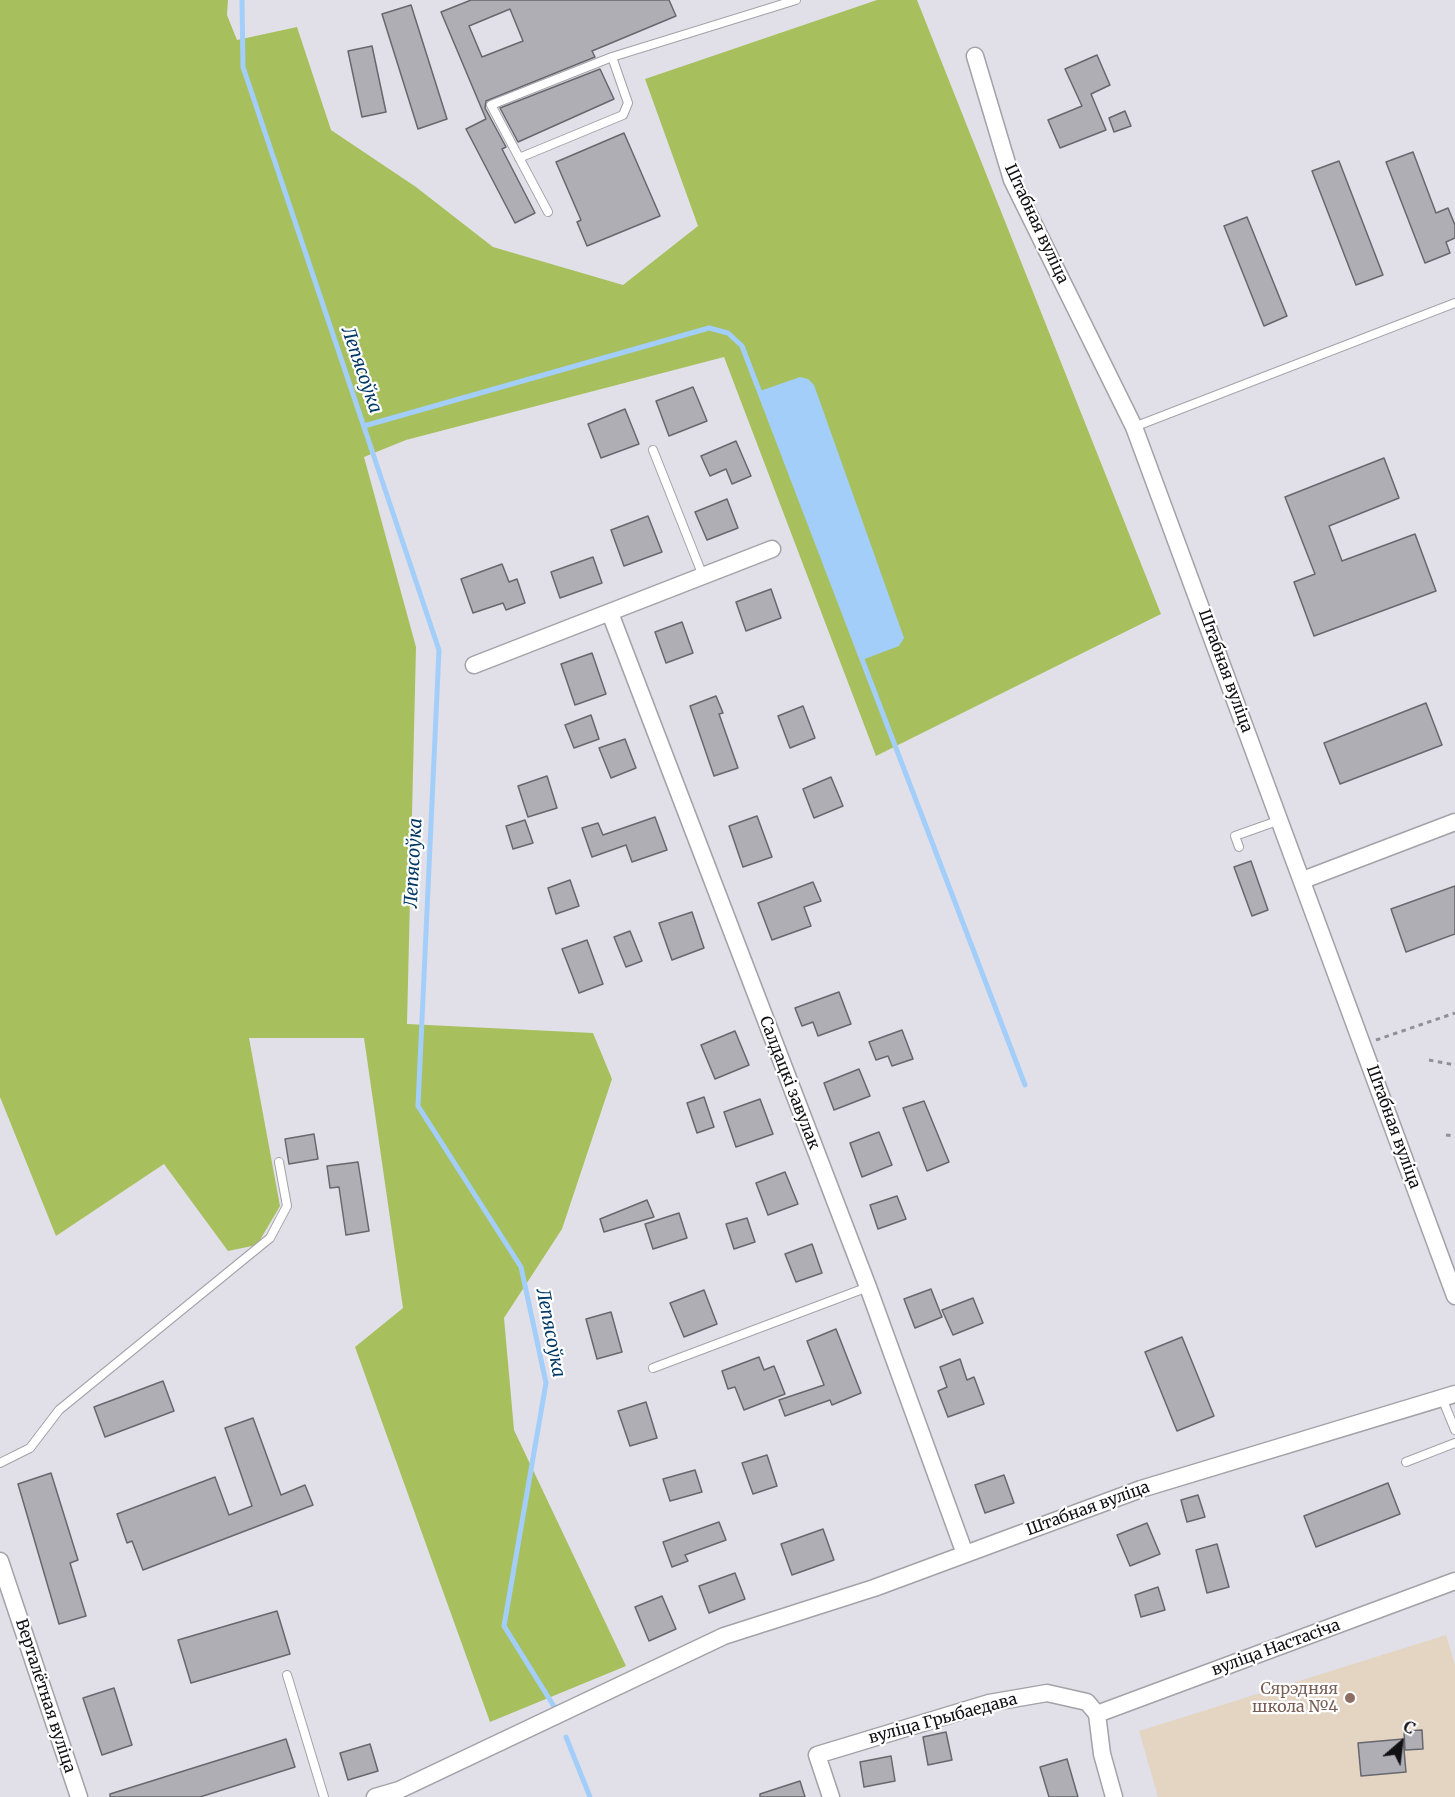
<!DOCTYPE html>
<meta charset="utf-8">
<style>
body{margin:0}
#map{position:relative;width:1455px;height:1797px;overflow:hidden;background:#e1e0e8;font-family:Merriweather,serif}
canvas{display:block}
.north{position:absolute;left:1371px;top:1713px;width:60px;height:60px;-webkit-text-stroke:4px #fff;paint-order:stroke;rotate:28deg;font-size:16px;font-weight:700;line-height:24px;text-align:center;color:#111114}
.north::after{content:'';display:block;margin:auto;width:21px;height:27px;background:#111114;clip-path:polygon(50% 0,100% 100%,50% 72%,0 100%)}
</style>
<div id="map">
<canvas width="1455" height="1797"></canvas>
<div class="north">С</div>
</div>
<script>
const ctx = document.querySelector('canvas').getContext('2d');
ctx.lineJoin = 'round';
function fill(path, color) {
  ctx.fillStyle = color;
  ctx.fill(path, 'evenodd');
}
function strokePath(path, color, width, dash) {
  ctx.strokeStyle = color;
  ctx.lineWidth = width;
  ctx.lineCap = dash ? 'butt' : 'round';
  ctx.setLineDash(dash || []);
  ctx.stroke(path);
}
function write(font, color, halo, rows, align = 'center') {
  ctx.font = font + ' Merriweather,serif';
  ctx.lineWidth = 4.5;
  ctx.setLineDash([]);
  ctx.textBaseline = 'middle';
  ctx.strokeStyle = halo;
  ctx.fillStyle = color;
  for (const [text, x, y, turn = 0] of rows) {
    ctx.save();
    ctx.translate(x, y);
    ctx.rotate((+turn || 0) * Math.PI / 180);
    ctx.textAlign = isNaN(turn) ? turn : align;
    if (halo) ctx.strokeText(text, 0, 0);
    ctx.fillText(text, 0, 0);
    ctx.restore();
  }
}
fill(new Path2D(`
 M1446,1635l9,30v132h-297l-19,-66z`), '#e3d5c2');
fill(new Path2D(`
 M0,0h228l-1,15 10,25 60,-13 34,103 85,57 77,60 130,38 75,-59 -53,-147 232,-79h40l244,614 -285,142 -152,-399 -318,83 -42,17 52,190 -9,377 186,9 19,46 -50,150 -58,89 10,112 112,236 -136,56 -135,-375 48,-39 -39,-270h-115l31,168 -23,39 -29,6 -64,-87 -108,72 -56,-139z`), '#a7c05d');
fill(new Path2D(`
 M800,377l8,2 6,6 90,253 -5,8 -37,14 -102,-269z`), '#a3cefa');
strokePath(new Path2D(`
 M242,0l1,67 196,583 -21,456 103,161 25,116 -42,243 51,82
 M364,426l345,-98 19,5 14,13 283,739
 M566,1737l24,60`), '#a3cefa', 5);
const building = new Path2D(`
 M471,0h198l7,16 -84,35 3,6 -109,44 -1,7 21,39 -4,2 33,64 -20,10 -49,-94 20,-10 -45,-107zM510,9l13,32 -41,16 -13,-31z
 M411,5l36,114 -29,10 -36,-115z
 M372,46l14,66 -24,5 -14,-66z
 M1097,55l13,30 -19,9 15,36 -46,18 -12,-28 34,-14 -17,-37z
 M600,69l14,30 -96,43 -18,-34z
 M1125,111l6,15 -17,6 -5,-14z
 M624,133l36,83 -73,30 -10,-24 4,-2 -25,-58z
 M1413,152l23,61 12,-5 7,17v13l-9,4 4,11 -25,10 -39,-101z
 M1339,161l44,114 -27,10 -44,-114z
 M1247,217l40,99 -23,10 -40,-100z
 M693,387l14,34 -38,15 -13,-35z
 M625,409l14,35 -38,14 -13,-34z
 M736,441l15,35 -19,8 -6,-15 -16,7 -9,-20z
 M1384,458l15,40 -70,28 13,35 73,-27 21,57 -122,45 -20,-54 21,-8 -30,-77z
 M727,499l11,29 -31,12 -12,-28z
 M648,516l14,36 -38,14 -13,-36z
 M593,557l9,26 -42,15 -9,-26z
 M502,564l7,18 8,-3 8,24 -19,7 -3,-7 -30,10 -12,-34z
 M771,589l10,29 -35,13 -10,-29z
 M682,622l11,31 -27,10 -11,-31z
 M592,653l14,41 -31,11 -14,-41z
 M716,696l7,17 -4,1 19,54 -24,8 -24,-70z
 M1426,703l16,42 -102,39 -16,-41z
 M803,706l12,32 -25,10 -12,-32z
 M591,715l8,24 -25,9 -9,-23z
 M625,739l11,29 -25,10 -12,-30z
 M547,776l10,32 -29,9 -10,-31z
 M831,777l12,29 -29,12 -11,-29z
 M757,816l15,41 -29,10 -14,-41z
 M655,817l12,33 -35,12 -6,-17 -34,12 -10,-29 16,-5 5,12z
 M525,820l8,23 -20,6 -7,-23z
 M1251,861l17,49 -16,6 -18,-49z
 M570,880l9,26 -23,8 -8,-26z
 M813,882l8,19 -17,6 7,19 -39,14 -14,-37z
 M1455,886v48l-49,18 -15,-43z
 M692,912l12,36 -32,12 -13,-37z
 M630,931l12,30 -16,6 -12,-30z
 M587,940l16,44 -24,9 -17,-44z
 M839,992l12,32 -33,12 -5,-14 -11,4 -7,-18z
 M902,1030l11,29 -21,7 -4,-10 -12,4 -7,-18z
 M735,1031l14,34 -34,14 -14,-34z
 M859,1069l11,27 -36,14 -10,-27z
 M704,1097l10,30 -17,6 -10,-30z
 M760,1099l13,35 -37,13 -12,-35z
 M924,1101l25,61 -22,9 -24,-63z
 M879,1132l13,33 -30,12 -12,-34z
 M314,1134l4,25 -29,5 -4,-25z
 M358,1162l11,69 -23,4 -7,-48 -9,1 -3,-22z
 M785,1172l13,32 -30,11 -12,-32z
 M897,1196l9,23 -28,10 -8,-24z
 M647,1200l7,17 -50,15 -4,-13z
 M679,1213l8,25 -34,11 -8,-25z
 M747,1218l8,24 -21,7 -8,-25z
 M812,1244l10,29 -26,9 -11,-28z
 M931,1289l11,28 -27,11 -11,-29z
 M704,1290l13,34 -33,13 -14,-34z
 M973,1298l10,25 -30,12 -11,-25z
 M611,1312l11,40 -25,7 -11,-40z
 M836,1329l25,64 -29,12 -2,-5 -45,16 -6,-16 45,-15 -17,-44z
 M1182,1337l32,79 -37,15 -32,-79z
 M759,1357l5,13 10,-4 11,28 -41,16 -9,-23 -7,2 -6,-18z
 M960,1359l7,21 7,-3 10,27 -36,13 -10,-26 9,-4 -7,-20z
 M163,1381l11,30 -69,26 -11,-30z
 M646,1402l11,36 -27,8 -12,-35z
 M253,1418l28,77 24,-10 8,20 -170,65 -11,-29 -5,2 -10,-29 98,-37 14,38 23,-9 -27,-78z
 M767,1455l10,31 -24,8 -11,-31z
 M695,1470l7,22 -32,9 -7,-22z
 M51,1473l27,87 -8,3 16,53 -27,8 -41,-140z
 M1004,1475l10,28 -29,10 -10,-28z
 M1388,1483l12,31 -84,33 -12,-31z
 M1198,1495l7,22 -18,5 -6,-22z
 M719,1522l7,18 -41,15 3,6 -16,6 -9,-25z
 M1147,1523l13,31 -30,12 -13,-31z
 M823,1529l11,31 -42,15 -11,-31z
 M1217,1544l12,43 -22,6 -11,-43z
 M735,1573l10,26 -36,14 -10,-27z
 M1158,1587l7,23 -24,7 -6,-22z
 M662,1596l14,33 -27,12 -14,-34z
 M277,1611l13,43 -99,29 -13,-43z
 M114,1688l18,57 -30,10 -19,-57z
 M1422,1730l1,19 -18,1 -1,-19z
 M946,1732l6,28 -24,5 -5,-28z
 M286,1739l9,28 -95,30h-90v-3z
 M1403,1739l3,33 -45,4 -3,-33z
 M370,1744l8,27 -30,9 -8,-27z
 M891,1756l4,25 -31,6 -4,-25z
 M1067,1759l11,38h-29l-9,-30z
 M800,1781l5,16h-45v-3z`);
fill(building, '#afaeb5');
strokePath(building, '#67676d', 1.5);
const lane = new Path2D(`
 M519,158l104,-43 5,-12 -16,-46
 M548,212l-57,-107 121,-48 184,-57
 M1134,427l321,-124
 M653,450l50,126
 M1239,847l-4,-11 45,-16
 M653,1368l215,-81
 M1442,1398l13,32
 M1406,1462l49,-19
 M0,1463l30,-15 29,-38 211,-172 17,-32 -8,-44
 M287,1675l37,122`);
const street = new Path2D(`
 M975,56l37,124 122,247 321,869
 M610,613l258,674 97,267
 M474,665l298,-116
 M1303,880l152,-58
 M0,1561l79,236
 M1097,1714l358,-133
 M375,1797l24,-7 325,-154 150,-48 267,-99 314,-95
 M831,1797l-14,-42 172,-52 58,-10 40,9 10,12 5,40 12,43`);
strokePath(lane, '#a2a2a8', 10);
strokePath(street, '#a2a2a8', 19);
strokePath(new Path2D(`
 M1376,1040l79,-27
 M1429,1060l26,5
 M1446,1135l9,1`), '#909096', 3, [4.5, 4.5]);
strokePath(lane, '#fff', 8);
strokePath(street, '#fff', 16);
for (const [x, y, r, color] of [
 [1350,1698,6,"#8d6e63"]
]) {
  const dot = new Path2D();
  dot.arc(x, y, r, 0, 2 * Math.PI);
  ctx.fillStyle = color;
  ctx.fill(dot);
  strokePath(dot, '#fff', 2);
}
write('16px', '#111114', '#fff', [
 ["Штабная вуліца",1036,224,65],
 ["Штабная вуліца",1225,671,70],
 ["Салдацкі завулак",789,1083,69],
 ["Штабная вуліца",1393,1127,70],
 ["Штабная вуліца",1088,1509,-20],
 ["вуліца Настасіча",1276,1648,-20],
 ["Верталётная вуліца",45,1696,72],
 ["вуліца Грыбаедава",943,1719,-15]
]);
write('16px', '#785e54', '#fff', [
 ["Сярэдняя",1338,1689],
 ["школа №4",1338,1707]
], 'right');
write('italic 18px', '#003966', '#fff', [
 ["Лепясоўка",361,370,71],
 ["Лепясоўка",414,863,-87],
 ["Лепясоўка",550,1333,79]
]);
</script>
